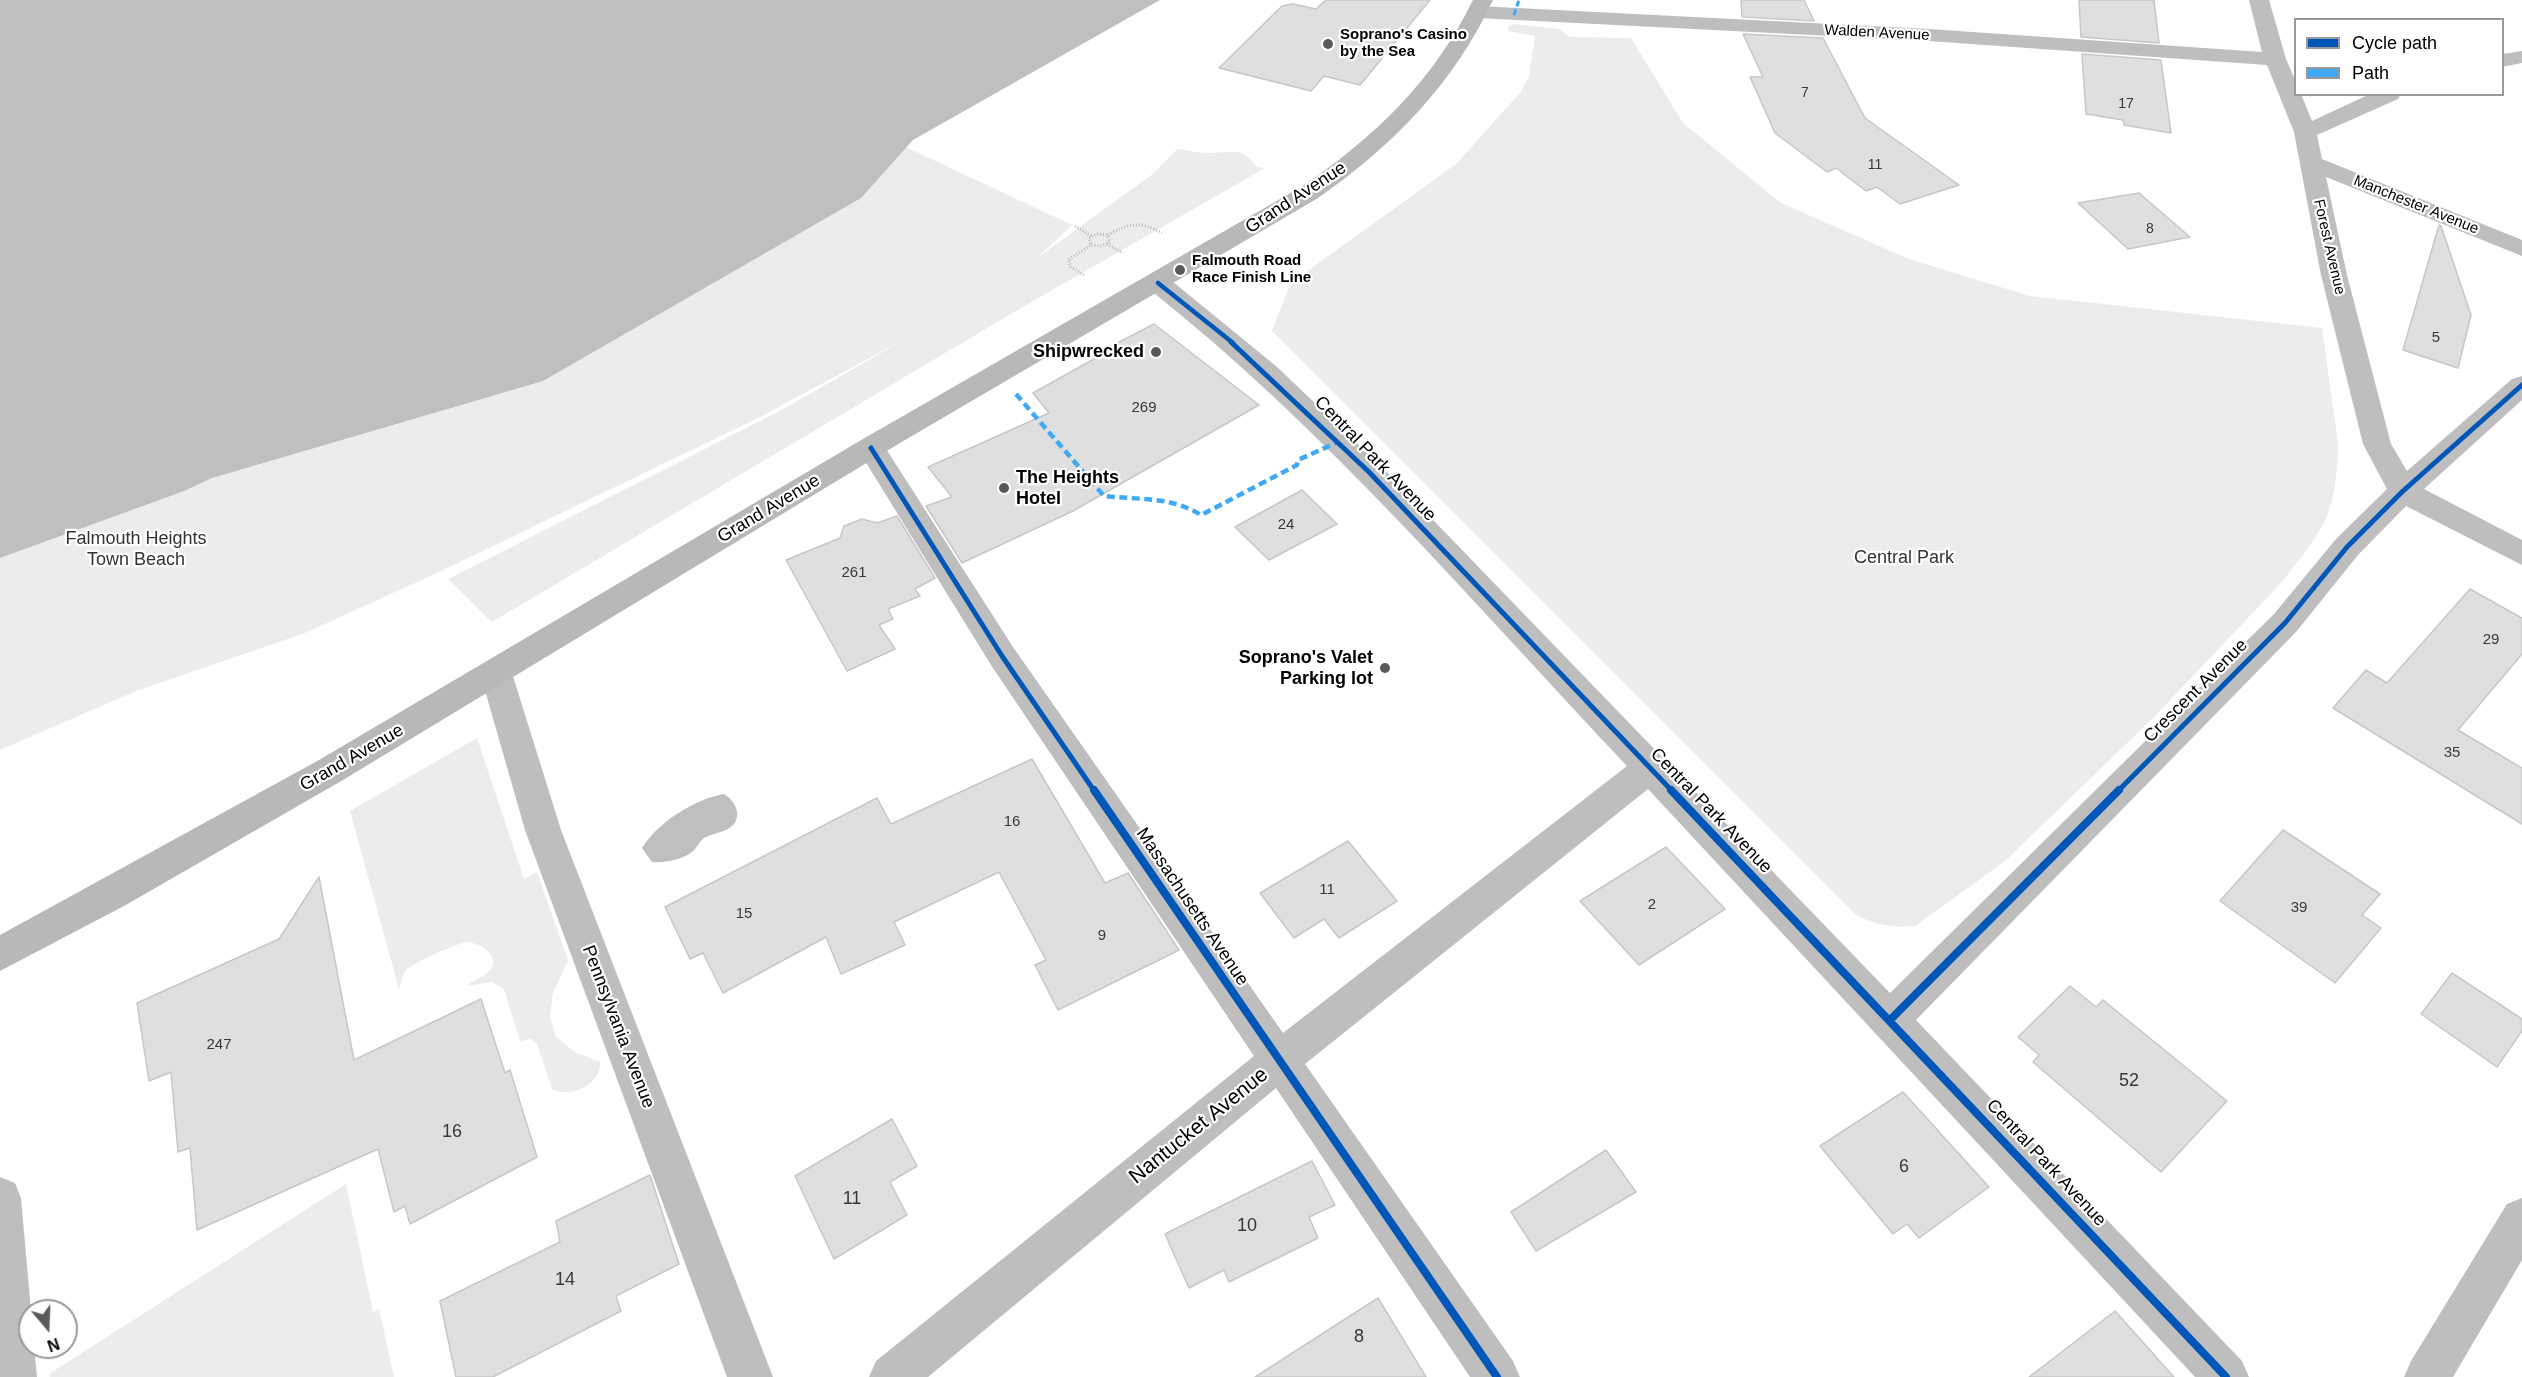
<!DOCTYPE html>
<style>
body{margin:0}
#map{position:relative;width:2522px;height:1377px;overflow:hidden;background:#fff;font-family:Arial,sans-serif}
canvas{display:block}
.legend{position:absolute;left:2294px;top:18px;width:210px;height:78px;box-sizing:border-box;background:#fff;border:2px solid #999;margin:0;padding:8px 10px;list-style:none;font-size:18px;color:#000}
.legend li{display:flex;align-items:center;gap:12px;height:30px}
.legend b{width:30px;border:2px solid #999}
.north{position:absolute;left:18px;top:1299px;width:60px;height:60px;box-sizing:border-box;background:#fff;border:2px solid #999;border-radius:50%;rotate:161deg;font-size:16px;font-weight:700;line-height:24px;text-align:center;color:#000}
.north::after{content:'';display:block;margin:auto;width:21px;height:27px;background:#595959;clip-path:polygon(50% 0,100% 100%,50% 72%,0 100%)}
</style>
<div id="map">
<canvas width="2522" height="1377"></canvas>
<ul class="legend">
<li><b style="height:8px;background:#0057b8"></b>Cycle path</li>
<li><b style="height:8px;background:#3fa9f5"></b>Path</li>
</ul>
<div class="north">N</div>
</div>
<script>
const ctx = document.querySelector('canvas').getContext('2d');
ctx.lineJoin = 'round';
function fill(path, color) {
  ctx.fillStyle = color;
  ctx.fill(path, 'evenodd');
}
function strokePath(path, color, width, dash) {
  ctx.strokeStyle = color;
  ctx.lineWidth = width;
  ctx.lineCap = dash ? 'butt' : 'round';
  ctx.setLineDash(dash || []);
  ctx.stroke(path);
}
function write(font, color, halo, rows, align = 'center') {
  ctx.font = font + ' Arial,sans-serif';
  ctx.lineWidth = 4.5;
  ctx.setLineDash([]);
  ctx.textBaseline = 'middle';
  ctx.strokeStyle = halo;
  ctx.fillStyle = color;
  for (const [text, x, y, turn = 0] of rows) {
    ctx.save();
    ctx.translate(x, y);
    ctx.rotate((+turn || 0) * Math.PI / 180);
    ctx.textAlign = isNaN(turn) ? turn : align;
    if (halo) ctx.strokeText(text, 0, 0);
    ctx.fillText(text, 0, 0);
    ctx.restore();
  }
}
fill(new Path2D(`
 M1515,24l44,5 11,8 61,1 52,85 98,80 128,56 121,37 292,32 16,115c0,25 -3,61 -16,83 -11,20 -27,39 -41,57l-127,134 -149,144 -90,65c-23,2 -40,-1 -60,-12l-583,-583 19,-48 165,-119 64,-71 9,-17 6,-40 -27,-5v-4z
 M846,119l226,106 -35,33 117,-85 23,-24c10,1 22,4 33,4 24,0 29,-8 47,14l8,1 -244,140 -529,314 -44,-43 330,-167 129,-74 -147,79 -321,155 -134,61 -169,58 -136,59v-298z
 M477,738l47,141 13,-7 31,88 -15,33 -3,23 6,21 19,15 25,10c2,23 -31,37 -48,27l-15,-45 -6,-5 -11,2 -16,-52 -12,-7 -25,4c7,-7 18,-9 23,-16 12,-14 -10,-26 -21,-28 -8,-1 -59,22 -64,29 -3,5 -4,13 -6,18l-49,-178z
 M346,1184l27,128 6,-3 15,68h-344l-1,-3z`), '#ececec');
fill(new Path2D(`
 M0,0h1160l-247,140 -52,58 -318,183 -331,97 -28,13 -184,67z
 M724,794c14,8 20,28 2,36 -7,3 -15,4 -22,8 -5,4 -7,10 -12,14 -10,8 -28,11 -40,10l-10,-14c16,-26 53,-49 82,-54z`), '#bfbfbf');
const building = new Path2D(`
 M1326,0h104l-70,85 -36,-9 -13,15 -92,-23 63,-62 11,-2 23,5z
 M1741,0h63l10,21 -72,-4z
 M2079,0h75l5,43 -78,-6z
 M1743,34l80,4 42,80 94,67 -59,19 -23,-17 -11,4 -30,-23 -9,4 -52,-39 -25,-56h13z
 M2082,54l79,6 10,73 -47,-8 -1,-5 -37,-6z
 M2139,193l51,44 -62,12 -50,-46z
 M2439,225l2,1 30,89 -13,53 -55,-18z
 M1154,324l105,81 -186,106 -111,52 -36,-57 26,-9 -24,-30 121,-54 -16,-20 70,-39 -3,-2z
 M1302,490l35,34 -68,36 -34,-33z
 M897,516l38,62 -20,11 5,7 -32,13 5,10 -14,6 16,24 -48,22 -61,-111 54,-22 4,-12 18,-7 15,4z
 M2470,589l52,29v36l-64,76 64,38v56l-189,-116 33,-38 21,13z
 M1032,759l73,124 23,-10 51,77 -121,60 -23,-45 11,-5 -47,-88 -105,50 11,23 -64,29 -15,-37 -103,56 -20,-40 -13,6 -25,-52 212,-109 14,26z
 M2283,830l97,64 -18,21 19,13 -46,55 -115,-82z
 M1348,841l49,60 -58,37 -15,-19 -30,19 -34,-45z
 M1666,847l59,62 -86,56 -59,-64z
 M319,877l35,183 127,-61 24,74 5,-3 27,87 -127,67 -5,-18 -11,6 -16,-63 -181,81 -7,-82 -12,4 -7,-80 -22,9 -12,-78 142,-64z
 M2452,973l70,46v12l-25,36 -76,-53z
 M2070,986l26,21 7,-7 124,101 -66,71 -128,-110 6,-7 -21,-18z
 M1903,1092l86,95 -70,51 -12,-14 -14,10 -73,-88z
 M892,1119l25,47 -27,16 17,33 -73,44 -39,-83z
 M1606,1150l30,42 -100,59 -25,-39z
 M1312,1161l23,44 -26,12 9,21 -89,44 -5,-12 -35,18 -24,-54z
 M650,1175l29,89 -63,32 5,15 -128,66h-37l-16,-76 120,-59 -4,-21z
 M1378,1298l48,79h-171z
 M2115,1311l59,66h-145z`);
fill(building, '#dfdfdf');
strokePath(building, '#c7c7c7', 1.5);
strokePath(new Path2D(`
 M1075,226l16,10
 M1097,234l10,1 3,7 -9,4 -10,-1 -2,-7z
 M1108,235c21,-12 32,-14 54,-2
 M1107,244l16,9
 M1084,275l-13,-8 -3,-7 23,-15`), '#b9b9b9', 3, [1, 2]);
fill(new Path2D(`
 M2249,0h20l17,59 10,23v12h5l11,27 58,-27h31l-3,5 -81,36 5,24 200,81v16l-196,-79 21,98 44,169 16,27 105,-92 10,-3v24l-98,89 98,51v25l-116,-59 -48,49 -62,77 -380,388 326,341 7,16h-54l-547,-588 -343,275 208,297 7,16h-50l-194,-289 -348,289h-59l7,-16 378,-305 -263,-391 -134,-217 4,-7 10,-3 10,3 132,206 270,386 344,-267c-155,-164 -301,-337 -478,-477l-4,-6 4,-6 9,-2 9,2 109,89 104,99 510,528 384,-379 62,-75 51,-50 -24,-45 -42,-169 -27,-143 -27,-67 -338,-24 -451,-23 -7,-2 -3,-4 3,-4 7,-2 451,23 333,23z
 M2522,51v12l-20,4v-13z
 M496,660l12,4 4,9 49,157 212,547h-46l-202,-547 -45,-157 4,-9z
 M0,1177l15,6 6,15 10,113 -1,36h4l3,30h-37z
 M2522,1198v62l-69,117h-49l7,-16 96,-157z`), '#bebebe');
fill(new Path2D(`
 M1473,0h20c-39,83 -100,146 -175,198l-435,255 -540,327 -219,126 -124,65v-36l319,-175 544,-321 438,-252c73,-49 133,-107 172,-187z`), '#b8b8b8');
strokePath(new Path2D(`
 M1514,15l5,-15`), '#3fa9f5', 3, [6, 3]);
strokePath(new Path2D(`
 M1016,394l88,102c34,4 67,0 97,19l96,-50 1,-5 40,-18`), '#3fa9f5', 4.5, [8, 4.5]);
strokePath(new Path2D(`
 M1158,283l75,60`), '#0057b8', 4.5);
strokePath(new Path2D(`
 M1231,342l138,130 304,320
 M871,448l131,208 93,136
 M2117,792l168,-169 62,-76 56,-56 119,-106`), '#0057b8', 5);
strokePath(new Path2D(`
 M1094,790l403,587
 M1671,790l555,587
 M1890,1020l229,-230`), '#0057b8', 8);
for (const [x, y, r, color] of [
 [1328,44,6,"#595959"],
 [1180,270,6,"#595959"],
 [1156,352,6,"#595959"],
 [1004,488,6,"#595959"],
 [1385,668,6,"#595959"]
]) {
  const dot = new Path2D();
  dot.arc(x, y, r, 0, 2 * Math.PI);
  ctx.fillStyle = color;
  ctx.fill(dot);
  strokePath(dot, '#fff', 2);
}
write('14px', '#383838', null, [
 ["7",1805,93],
 ["17",2126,104],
 ["11",1875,165],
 ["8",2150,229]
]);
write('15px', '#000', '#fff', [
 ["Walden Avenue",1877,33,3],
 ["Manchester Avenue",2416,205,22],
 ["Forest Avenue",2329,247,77]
]);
write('bold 15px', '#000', '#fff', [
 ["Soprano's Casino",1340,35],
 ["by the Sea",1340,52],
 ["Falmouth Road",1192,261],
 ["Race Finish Line",1192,278]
], 'left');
write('15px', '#383838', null, [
 ["5",2436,338],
 ["269",1144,408],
 ["24",1286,525],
 ["261",854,573],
 ["29",2491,640],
 ["35",2452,753],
 ["16",1012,822],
 ["11",1327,890],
 ["2",1652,905],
 ["39",2299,908],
 ["15",744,914],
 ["9",1102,936],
 ["247",219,1045]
]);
write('18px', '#000', '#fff', [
 ["Grand Avenue",1296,198,-33],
 ["Central Park Avenue",1375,459,46],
 ["Grand Avenue",769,509,-31],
 ["Crescent Avenue",2196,691,-45],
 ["Grand Avenue",352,758,-30],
 ["Central Park Avenue",1711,811,46],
 ["Massachusetts Avenue",1192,907,56],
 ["Pennsylvania Avenue",618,1027,69],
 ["Central Park Avenue",2046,1163,47]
]);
write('bold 18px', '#000', '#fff', [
 ["Shipwrecked",1144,352],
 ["The Heights",1016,478,"left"],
 ["Hotel",1016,499,"left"],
 ["Soprano's Valet",1373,658],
 ["Parking lot",1373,679]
], 'right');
write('18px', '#333', '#fff', [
 ["Falmouth Heights",136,539],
 ["Town Beach",136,560],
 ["Central Park",1904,558]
]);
write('18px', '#383838', null, [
 ["52",2129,1081],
 ["16",452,1132],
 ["6",1904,1167],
 ["11",852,1199],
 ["10",1247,1226],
 ["14",565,1280],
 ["8",1359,1337]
]);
write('21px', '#000', '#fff', [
 ["Nantucket Avenue",1199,1126,-39]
]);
</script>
